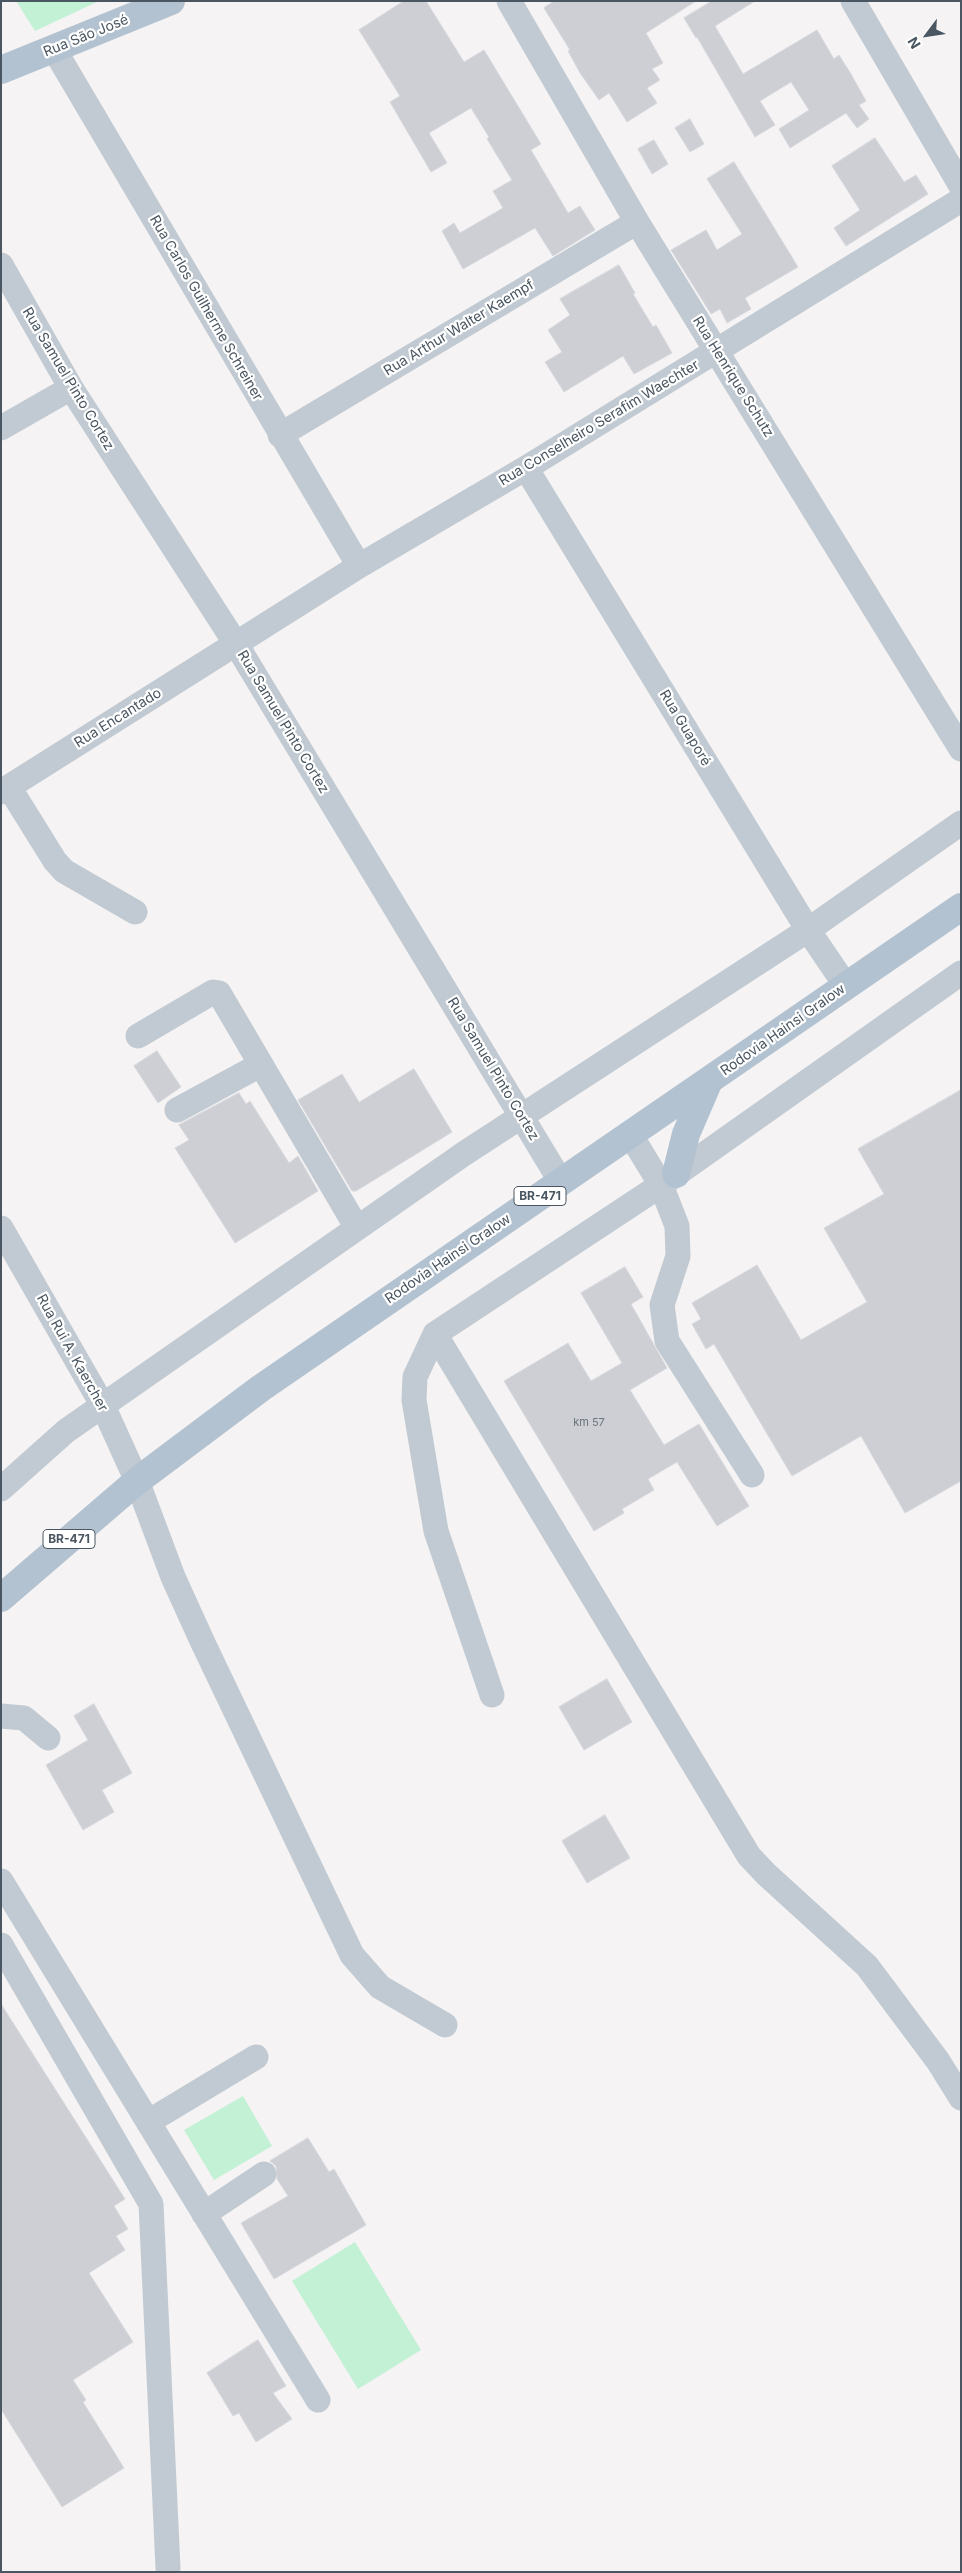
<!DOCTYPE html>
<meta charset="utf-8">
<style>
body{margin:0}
#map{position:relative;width:962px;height:2573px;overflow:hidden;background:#f5f3f3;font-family:Inter,sans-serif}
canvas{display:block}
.frame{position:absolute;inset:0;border:2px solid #4a5661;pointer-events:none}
.north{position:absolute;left:902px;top:10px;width:50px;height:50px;-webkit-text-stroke:4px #fff;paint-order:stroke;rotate:239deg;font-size:14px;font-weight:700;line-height:20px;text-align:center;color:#4a5661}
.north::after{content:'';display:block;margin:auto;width:18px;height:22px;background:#4a5661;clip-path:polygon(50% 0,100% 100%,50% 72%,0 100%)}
</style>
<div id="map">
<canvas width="962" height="2573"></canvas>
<div class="frame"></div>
<div class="north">N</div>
</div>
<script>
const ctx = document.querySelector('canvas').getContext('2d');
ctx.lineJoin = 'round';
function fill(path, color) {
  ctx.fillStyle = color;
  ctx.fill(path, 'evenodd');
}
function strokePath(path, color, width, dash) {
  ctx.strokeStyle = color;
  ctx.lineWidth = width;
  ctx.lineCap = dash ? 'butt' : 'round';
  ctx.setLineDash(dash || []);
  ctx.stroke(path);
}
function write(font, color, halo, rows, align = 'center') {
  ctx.font = font + ' Inter,sans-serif';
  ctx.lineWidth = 4.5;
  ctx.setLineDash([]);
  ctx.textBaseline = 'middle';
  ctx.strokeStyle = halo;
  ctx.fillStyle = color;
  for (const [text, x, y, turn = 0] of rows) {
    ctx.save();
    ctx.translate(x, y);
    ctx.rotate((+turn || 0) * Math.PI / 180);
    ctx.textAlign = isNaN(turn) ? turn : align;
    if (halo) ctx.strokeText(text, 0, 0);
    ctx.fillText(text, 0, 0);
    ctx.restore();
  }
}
fill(new Path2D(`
 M16,1h83l-64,30z
 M243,2096l29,50 -58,34 -30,-50z
 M355,2242l66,108 -63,39 -66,-108z`), '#c3f1d5');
const building = new Path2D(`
 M404,1h22l38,61 20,-12 57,94 -10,6 37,63 12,-7 15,24 -42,26 -18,-28 -72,41 -21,-38 12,-8 6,10 43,-25 -10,-17 19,-11 -25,-41 2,-2 -18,-29 -42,25 18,30 -16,9 -41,-70 10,-6 -41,-66z
 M554,1h142l-50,32 17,30 -11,6 8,11 -13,8 10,15 -30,19 -18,-29 -10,7 -19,-27 -12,-22 2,-1 -26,-42z
 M712,1h43l-40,25 28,48 74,-44 17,29 5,-4 12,19 15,27 -7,4 10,14 -12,9 -11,-15 -56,35 -11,-19 30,-19 -18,-28 -31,19 15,24 -20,12 -58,-100 -1,1 -12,-20z
 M690,119l14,25 -14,8 -15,-24z
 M875,138l29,44 12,-7 12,19 -82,52 -12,-18 26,-18 -28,-44z
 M654,140l14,24 -16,10 -14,-25z
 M734,162l64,105 -53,31 6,11 -24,14 -7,-14 -9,5 -40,-64 35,-20 11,20 25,-16 -35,-55z
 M619,265l16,28 -2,1 20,33 3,-2 16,28 -38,21 -11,-18 -59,36 -19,-30 17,-10 -14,-22 22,-15 -10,-16z
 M157,1051l24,36 -23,16 -24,-37z
 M414,1069l38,63 -96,59h-4l-54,-91 44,-26 17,28z
 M961,1090v391l-56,32 -44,-77 -69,40 -78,-132 -8,5 -14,-25 9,-5 -9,-16 65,-38 44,75 66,-38 -43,-74 60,-34 -26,-45z
 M239,1093l7,11 4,-3 39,62 9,-7 20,35 -83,52 -60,-95 14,-8 -10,-15z
 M625,1267l18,30 -12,7 36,64 -37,22 34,55 35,-21 50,82 -32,20 -40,-64 -29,17 6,11 -32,19 2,4 -30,18 -90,-150 64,-38 23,38 31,-18 -41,-70z
 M607,1679l25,43 -48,28 -25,-43z
 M94,1704l38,69 -30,17 12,22 -31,18 -37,-65 42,-25 -14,-24z
 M605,1815l25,43 -43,25 -25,-42z
 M1,2004l124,195 -11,7 14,23 -12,7 9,14 -36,23 44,69 -60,38 13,20 -3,2 41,66 -62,39 -61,-98z
 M308,2138l21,34 5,-3 32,56 -92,54 -33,-56 47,-27 -11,-17 -1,-13 -6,-5z
 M258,2340l28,46 -13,7 19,26 -36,23 -17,-29 -6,3 -26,-43z`);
fill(building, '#cdcfd5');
strokePath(building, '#d7d9de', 1);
strokePath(new Path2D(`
 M509,1l128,221 324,527
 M853,1l108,185
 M54,49l305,517
 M1,265l70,123 165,256 325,538
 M1,428l70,-40
 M280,435l357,-213
 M526,468l282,462 38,56
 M9,787l46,74 9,10 71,41
 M1,792l358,-226 167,-98 435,-268
 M961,973l-300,212 -226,149 314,522 17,18 101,92 71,95 23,37
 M138,1036l75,-44 6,1 138,235
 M177,1110l83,-45
 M630,1134l31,51 16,41 1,30 -16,49 5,36 85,134
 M1,1228l102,178 34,75 36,96 30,66 149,312 28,32 65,38
 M435,1334l-20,43 -1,23 22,131 56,164
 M1,1489l65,-58 399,-278 343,-223 153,-107
 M1,1716l23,2 24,20
 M1,1881l317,519
 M1,1945l150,259 17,364
 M148,2122l108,-65
 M204,2214l60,-40`), '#c1cad2', 25);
strokePath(new Path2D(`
 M1,70l170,-69
 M676,1174l10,-40 22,-51
 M1,1598l136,-117 124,-93 700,-481`), '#b3c2d1', 28);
write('11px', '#6b747e', null, [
 ["km 57",589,1423]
]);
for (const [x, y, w] of [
 [540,1196,52],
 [69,1539,52]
]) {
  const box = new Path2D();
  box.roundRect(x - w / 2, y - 9.5, w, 19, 4);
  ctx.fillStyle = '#fff';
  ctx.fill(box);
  strokePath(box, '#4a5661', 1);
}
write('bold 12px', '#4a5661', null, [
 ["BR-471",540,1196],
 ["BR-471",69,1539]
]);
write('14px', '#4a5661', '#fff', [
 ["Rua São José",86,36,-22],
 ["Rua Carlos Guilherme Schreiner",206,308,60],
 ["Rua Arthur Walter Kaempf",459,328,-31],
 ["Rua Henrique Schutz",733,377,58],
 ["Rua Samuel Pinto Cortez",68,379,59],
 ["Rua Conselheiro Serafim Waechter",599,423,-31],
 ["Rua Encantado",118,718,-32],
 ["Rua Samuel Pinto Cortez",283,722,59],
 ["Rua Guaporé",685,728,59],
 ["Rodovia Hainsi Gralow",783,1030,-35],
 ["Rua Samuel Pinto Cortez",493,1069,59],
 ["Rodovia Hainsi Gralow",448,1259,-34],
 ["Rua Rui A. Kaercher",72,1353,61]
]);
</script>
